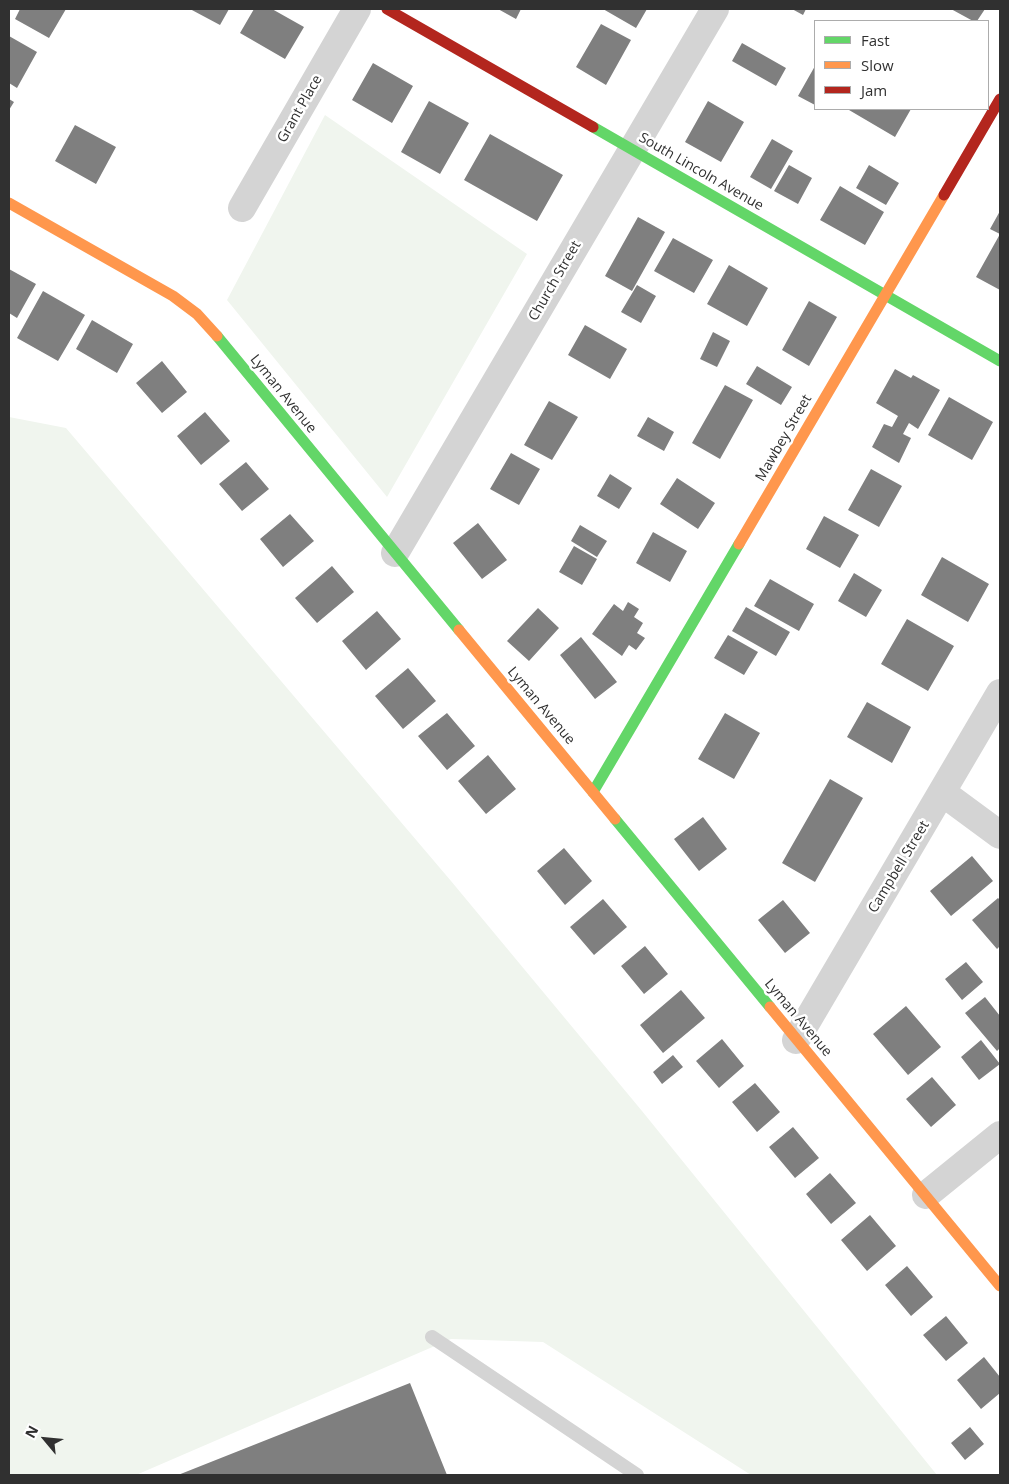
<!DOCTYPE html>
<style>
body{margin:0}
#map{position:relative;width:1009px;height:1484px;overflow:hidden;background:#fff;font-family:"Open Sans",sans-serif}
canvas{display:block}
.frame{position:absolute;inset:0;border:10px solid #303030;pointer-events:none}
.legend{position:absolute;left:814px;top:20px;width:175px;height:90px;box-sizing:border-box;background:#fff;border:1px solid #acacac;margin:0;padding:6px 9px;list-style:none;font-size:15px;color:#303030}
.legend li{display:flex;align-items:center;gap:10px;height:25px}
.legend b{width:25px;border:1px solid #acacac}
.north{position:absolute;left:20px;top:1414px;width:50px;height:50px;-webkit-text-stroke:4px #fff;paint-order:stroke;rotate:298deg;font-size:14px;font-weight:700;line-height:20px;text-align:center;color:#303030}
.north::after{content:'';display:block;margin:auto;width:18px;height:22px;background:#303030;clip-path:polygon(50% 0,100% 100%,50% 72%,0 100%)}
</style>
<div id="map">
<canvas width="1009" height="1484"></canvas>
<div class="frame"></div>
<ul class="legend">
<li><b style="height:6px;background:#63d668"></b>Fast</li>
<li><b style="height:6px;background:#ff974d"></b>Slow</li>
<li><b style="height:6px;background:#b3261e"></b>Jam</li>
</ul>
<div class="north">N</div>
</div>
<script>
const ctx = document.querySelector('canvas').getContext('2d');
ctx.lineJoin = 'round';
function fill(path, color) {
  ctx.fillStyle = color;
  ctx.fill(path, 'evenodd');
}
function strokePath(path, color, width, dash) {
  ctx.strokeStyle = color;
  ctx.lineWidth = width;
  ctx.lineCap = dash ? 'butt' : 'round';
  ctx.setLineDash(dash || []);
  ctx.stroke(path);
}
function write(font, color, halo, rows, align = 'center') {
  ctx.font = font + ' "Open Sans",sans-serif';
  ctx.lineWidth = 5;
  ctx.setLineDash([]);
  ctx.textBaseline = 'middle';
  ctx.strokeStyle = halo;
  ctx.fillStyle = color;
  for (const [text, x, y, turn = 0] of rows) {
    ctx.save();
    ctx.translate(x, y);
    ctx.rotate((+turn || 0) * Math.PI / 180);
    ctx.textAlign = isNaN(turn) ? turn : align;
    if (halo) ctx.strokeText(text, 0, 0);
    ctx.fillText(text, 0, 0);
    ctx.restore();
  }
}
fill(new Path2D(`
 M325,115l202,139 -140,243 -160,-197z
 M9,417l57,11 385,453 191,230 295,364h-186l-208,-133 -92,-3 -315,136h-127z`), '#f0f5ee');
fill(new Path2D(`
 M20,9h46l-17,29 -34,-19z
 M190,9h39l-9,16z
 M254,9h18l32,18 -19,32 -45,-26z
 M498,9h23l-5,10z
 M603,9h44l-11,19z
 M792,9h14l-3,6z
 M951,9h34l-8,12h-4z
 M601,24l30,16 -25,45 -30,-18z
 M9,36l28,16 -20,36 -8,-5z
 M742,43l44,25 -10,18 -44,-25z
 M373,63l40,23 -21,37 -40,-23z
 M815,66v39l-17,-9z
 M9,99l5,3 -5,8z
 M429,101l40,22 -29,51 -39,-22z
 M708,101l36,21 -23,40 -36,-20z
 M850,109h61l-16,28 -46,-27z
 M75,125l41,22 -20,37 -41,-23z
 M490,134l73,41 -26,46 -73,-41z
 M772,139l21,12 -22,38 -21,-12z
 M789,165l23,13 -14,26 -24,-13z
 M869,165l30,18 -13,22 -30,-17z
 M840,186l44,26 -19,33 -45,-25z
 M1000,211v79l-24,-13 24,-43 -10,-5z
 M638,217l27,15 -33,59 -27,-15z
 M673,238l40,22 -19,33 -40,-22z
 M729,265l39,23 -21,38 -40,-22z
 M9,269l27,15 -19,34 -8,-5z
 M637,285l19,11 -15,27 -20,-11z
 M43,291l42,24 -27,46 -41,-23z
 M809,301l28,16 -28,49 -27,-16z
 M92,320l41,24 -16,29 -41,-24z
 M585,325l42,24 -17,30 -42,-24z
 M713,332l17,9 -13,26 -17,-8z
 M162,361l25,31 -25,21 -26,-30z
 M757,366l35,21 -11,18 -35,-21z
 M895,369l16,9 2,-3 27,15 -22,39 -9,-6 -6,11 8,4 -12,25 -27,-16 12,-23 8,3 6,-11 -22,-13z
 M725,385l28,15 -33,59 -28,-16z
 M949,397l44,25 -21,38 -44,-25z
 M549,401l29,16 -26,43 -28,-15z
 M205,412l25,29 -29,24 -24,-29z
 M648,417l26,15 -10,19 -27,-15z
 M511,453l29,16 -21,36 -29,-16z
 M246,462l23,27 -27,22 -23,-27z
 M871,469l31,17 -23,41 -31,-17z
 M610,474l22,14 -13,21 -22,-13z
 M677,478l38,25 -17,26 -38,-25z
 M290,514l24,27 -31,26 -23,-28z
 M824,516l35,19 -19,33 -34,-19z
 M478,523l29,37 -25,19 -29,-36z
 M580,525l27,16 -10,16 -26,-16z
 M653,532l34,19 -17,31 -34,-19z
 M574,546l23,13 -15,26 -23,-13z
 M942,557l47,27 -21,38 -47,-27z
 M332,566l22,26 -37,31 -22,-25z
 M854,573l28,17 -16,27 -28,-16z
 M770,579l44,25 -15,27 -45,-25z
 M628,602l11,7 -5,8 9,6 -6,10 8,5 -9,12 -7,-5 -7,11 -30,-22 22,-30 9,7z
 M746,607l44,25 -14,24 -44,-25z
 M538,608l21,20 -30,33 -22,-20z
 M377,611l24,28 -35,31 -24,-29z
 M907,619l47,27 -26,45 -47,-27z
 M728,635l30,17 -14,23 -30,-17z
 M581,637l36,45 -22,17 -35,-44z
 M408,668l28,33 -33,28 -28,-33z
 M867,702l44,25 -19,36 -45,-26z
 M447,713l28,33 -28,24 -29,-34z
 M725,713l35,20 -26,46 -36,-20z
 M488,755l28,34 -30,25 -28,-33z
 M830,779l33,19 -48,84 -33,-19z
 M703,817l24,32 -28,22 -25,-32z
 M564,848l28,33 -27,24 -28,-34z
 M972,856l21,25 -42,35 -21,-25z
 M998,898l2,2v46l-3,3 -25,-29z
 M603,899l24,28 -33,28 -24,-28z
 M783,900l27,33 -25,20 -27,-33z
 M645,946l23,28 -24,20 -23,-28z
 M966,962l17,20 -21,18 -17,-21z
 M681,990l24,28 -42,35 -23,-28z
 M985,997l15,19v32l-3,3 -32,-38z
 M906,1006l35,41 -33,28 -35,-41z
 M722,1039l22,27 -25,22 -23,-27z
 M981,1040l19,24 -21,16 -18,-23z
 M673,1055l10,12 -21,17 -9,-12z
 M932,1077l24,28 -25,22 -25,-28z
 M755,1083l25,29 -23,20 -25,-30z
 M793,1127l26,31 -24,20 -26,-31z
 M830,1173l26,30 -25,21 -25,-30z
 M870,1215l26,31 -29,25 -26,-31z
 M907,1266l26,31 -22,19 -26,-31z
 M946,1316l22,27 -22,18 -23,-26z
 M984,1357l16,20v16l-19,16 -24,-29z
 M410,1383l37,92h-269z
 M970,1427l14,17 -19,16 -14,-17z`), '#7f7f7f');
strokePath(new Path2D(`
 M432,1337l205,138`), '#d4d4d4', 14);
strokePath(new Path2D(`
 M242,208l115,-199
 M395,553l320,-544
 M943,793l57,42
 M796,1040l204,-347
 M926,1195l74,-60`), '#d4d4d4', 28);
strokePath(new Path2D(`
 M593,127l407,234
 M217,336l242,294
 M593,792l146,-248
 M615,819l155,188`), '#63d668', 11);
strokePath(new Path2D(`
 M9,203l164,93 24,18 20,22
 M739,544l205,-349
 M459,630l156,189
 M770,1007l230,279`), '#ff974d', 11);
strokePath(new Path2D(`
 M387,9l206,118
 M944,195l56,-96`), '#b3261e', 11);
write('14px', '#303030', '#fff', [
 ["Grant Place",300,109,-60],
 ["South Lincoln Avenue",701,172,30],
 ["Church Street",555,281,-60],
 ["Lyman Avenue",283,394,51],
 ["Mawbey Street",784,438,-60],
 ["Lyman Avenue",541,706,50],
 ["Campbell Street",899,867,-59],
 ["Lyman Avenue",798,1018,50]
]);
</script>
